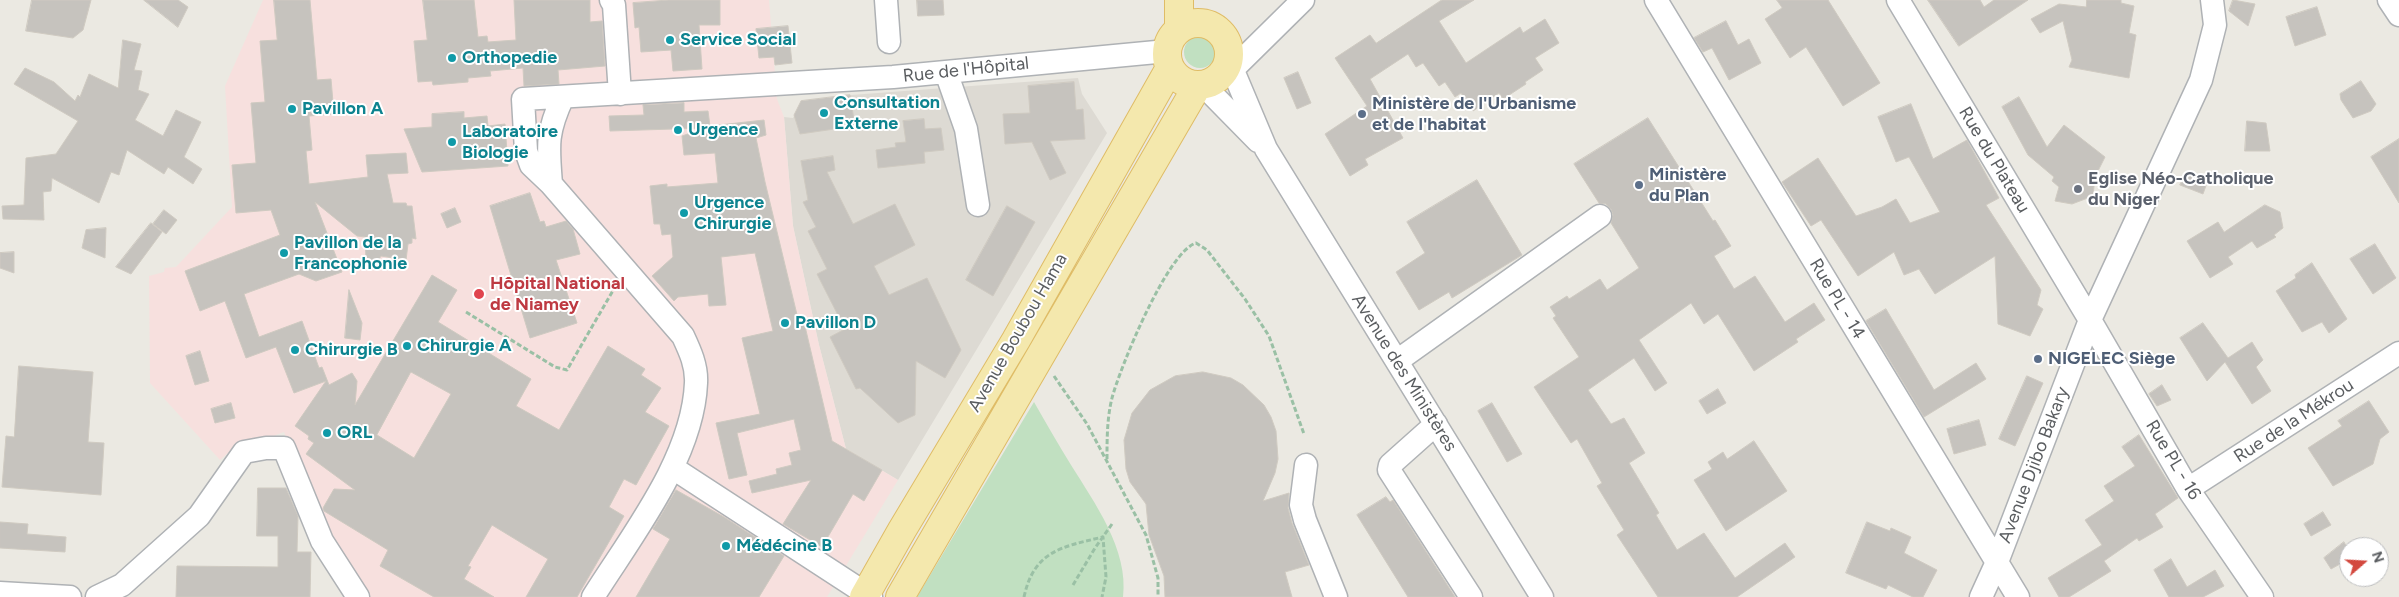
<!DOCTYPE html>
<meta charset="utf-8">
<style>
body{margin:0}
#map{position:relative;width:2399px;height:597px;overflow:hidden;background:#ebe9e2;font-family:Figtree,sans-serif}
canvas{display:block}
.north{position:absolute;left:2339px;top:537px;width:50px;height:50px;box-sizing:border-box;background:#fff;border:1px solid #bdbebf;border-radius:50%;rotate:71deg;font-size:14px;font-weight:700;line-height:20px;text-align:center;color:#5a5d60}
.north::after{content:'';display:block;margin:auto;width:18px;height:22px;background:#d3493f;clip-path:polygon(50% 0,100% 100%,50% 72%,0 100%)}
</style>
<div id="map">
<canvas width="2399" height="597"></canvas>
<div class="north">N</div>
</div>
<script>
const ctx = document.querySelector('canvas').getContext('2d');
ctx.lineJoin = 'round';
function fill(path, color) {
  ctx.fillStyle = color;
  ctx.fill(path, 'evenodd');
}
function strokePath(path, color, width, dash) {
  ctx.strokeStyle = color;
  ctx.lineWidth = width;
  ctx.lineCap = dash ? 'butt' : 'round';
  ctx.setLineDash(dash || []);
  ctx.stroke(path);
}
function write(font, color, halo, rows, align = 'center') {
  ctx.font = font + ' Figtree,sans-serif';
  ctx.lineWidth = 4;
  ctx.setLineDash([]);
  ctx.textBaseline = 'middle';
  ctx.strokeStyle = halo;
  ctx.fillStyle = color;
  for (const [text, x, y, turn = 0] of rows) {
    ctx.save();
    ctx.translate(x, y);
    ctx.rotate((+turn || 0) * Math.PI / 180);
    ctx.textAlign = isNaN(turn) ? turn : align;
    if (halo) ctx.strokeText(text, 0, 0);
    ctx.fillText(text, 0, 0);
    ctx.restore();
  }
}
fill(new Path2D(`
 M1078,78l4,16 25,39 -209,347 -52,-31 -27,-104 -26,-119 -9,-109 9,1 8,-17 50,-6z`), '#dddad3');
fill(new Path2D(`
 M263,0h506l8,99 7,18 9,109 26,119 27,104 52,31 -71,117h-457l-41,-53 -45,-112 -55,20 -9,8 -70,-77 -1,-107 15,-4 1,-4 11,-1 56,-60 -7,-121z`), '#f7e0de');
fill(new Path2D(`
 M1184 52a16 16 0 1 1 32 0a16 16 0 1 1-32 0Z
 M1034,402c12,21 24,42 37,63 23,37 58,85 52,132h-206z`), '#c1e0c1');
const building = new Path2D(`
 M32,0h59l-8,30 -10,8 -47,-7z
 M144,0h34l10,7 -10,20z
 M274,0h36l7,80 14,-1 3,35 -25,2 3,34 -6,1 3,33 59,-7 -2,-22 40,-2 2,20 -21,1 6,29h13l1,3h5l4,33 -4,-1v5l-4,1 -2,16 -25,-4 -3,5 -12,-1 -1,-23 -8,-1 -42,-34 27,70 -26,9 -17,-7 -55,20 15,43 43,-16 17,47 3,-1 7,18 23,-12 5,8 -2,24 77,-130 25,15 -19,32 93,57 -15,27 43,24 49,-84 37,23 -4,6 20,13 -16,24 24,14 -33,59 -12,-6 -15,28 15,9 -47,81h-51l22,-38 -56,-34 -24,41 3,1 -7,12 30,18h-60l-54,-31 8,-16 -64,-39 -1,-3 11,-19 21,1 -49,-36 8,-11 -6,-4 1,-3 -14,-10 31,-45 -32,12 -18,-46 -30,11 -21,-57 -25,10 -15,-40 95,-36 -9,-25 -35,3 -4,-48 24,-2 -5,-60 14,-1 -5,-61 17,-1zM411,372l40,22 -37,64 -37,-23z
 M423,0h51l4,37 9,-1 1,6 28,-2 -2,-40h76v22l12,-1 3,45 -47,4 1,14 -35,2 -1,-18 -33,3 1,5 -23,2v4l-35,3 -1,-4 -14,1 -4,-41 13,-1z
 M669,0h51v25h-21l3,44 -29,2 -2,-21 -30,2 -2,-25 -4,1 -2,-25z
 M917,0h26l1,15 -26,1z
 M1442,0h32l-35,21 27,42 54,-36 3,6 22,-14 14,24 -24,15 8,12 -18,12 1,2 -23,15 -4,-6 -26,18 -12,-18 -6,4 -10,-15 -6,4 -16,-23 -7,4 -8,-13 -38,25 33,59 -38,21 3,6 -18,11 -25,-42 42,-28 -32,-48 35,-23 6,8z
 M1777,0h51l52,83 -37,23 -37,-59 -16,11 -25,-39 17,-11z
 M1928,0h52l4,7 10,-7h34l-69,46z
 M2087,0h34v3l13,3 -5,27 7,2 -7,43 -60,-11 3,-7 -9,-39 -23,12 -9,-14 28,-15 27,3z
 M2233,0l22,4 -7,22 -19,-15z
 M2317,7l9,28 -31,11 -9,-29z
 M1726,21l12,24 11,-6 12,24 -32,17 -17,-32 -9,4 -9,-14z
 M788,26l4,37 -17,2 -1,-8 -15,1 -3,-29z
 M123,40l18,4 -7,26 8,1 -4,19 11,4 -14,26 28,16 13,-26 25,12 -17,35 18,12 -9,15 -25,-17 -4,7 -37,-24 -8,25 -8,-3 -12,31 -47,-25 -1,13 -8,1 1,28 -41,-1 -1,-13 22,-1 2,-47 30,-4 22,-33 -64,-37 11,-16 29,14 21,19 3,-6 2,2 9,-23 29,14z
 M1298,72l13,31 -14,6 -13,-31z
 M2361,81l15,23 -5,7 -18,7 -12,-18 -1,-6z
 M1074,82l2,28 7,-1 2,30 -35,2 16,32 -16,7 -18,-38 -27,2 -2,-30 27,-1 -2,-27z
 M850,95l5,31 -55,8 -6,-19 7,-14z
 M2019,97l28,50 17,-22 41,32 -10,20 -2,19 -21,8 -17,-3 4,-14 -7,-6 2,-4 -26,-22 -26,-48z
 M684,103v9l24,-1 2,15 54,-6 2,15 -10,3 9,44 34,141 5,-1 28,119 50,29 -18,31 -11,-7 -31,53 -39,-23 28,-44 -59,13 -3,-12 28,-7 -1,-5 16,-4 -3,-12 12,-3 -7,-31 -57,14 10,42 -18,4 -13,-56 44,-9 -18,-76 31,-7 -18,-78 -34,4 5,48 -17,1 -1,-12 -30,3 -4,4 -22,-25 21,-19 -2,-23 -9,1 -2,-11h-6l-4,-38 17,-2v3l51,-4 -3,-30 -31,2 -2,-19 23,-8 -95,3 -1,-15 35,-1 -1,-10z
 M1911,104l22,55 34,-19 32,58 -13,7 55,85 -4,15 6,4 -13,27 -32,-12 -3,-68 -60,38 -16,-25 -15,6 -10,-23 -36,24 -37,-56 -10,6 -29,-44 36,-24 38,58 26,-9 14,-8 14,24 30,-11 -31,-55 -13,5 -18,-45z
 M464,112v6l23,-2 1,10 17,-2 3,42 -86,6 -18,-43 28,-2v-13z
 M1648,118l65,103 2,-1 16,26 -17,10 20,33 21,-13 30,46 29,-19 11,17 -29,19 2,3 -44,29 -36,-57 -14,10 -13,-21 -52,37 28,43 -12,8 -21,-33 -46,32 23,34 13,-6 21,35 -16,10 30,50 -3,2 21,35 27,-17 31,45 50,-35 10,14 -58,40h-79l-41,-62 7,-5 -27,-44 5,-3 -25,-44 -6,4 -37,-56 45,-30 -26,-39 3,-2 -6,-9 17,-11 2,3 31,-20 7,11 32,-22 -28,-45 2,-8 -2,-6 -5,-5 -7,-1 -25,-39z
 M924,119l1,10 16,-1 3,22 -20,2 1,11 -47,5 -2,-18 20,-3 -1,-4 11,-1 -3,-21z
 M2247,121l19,2 4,28h-25z
 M2399,139v64l-28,-46z
 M833,156l2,14 -8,2 26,52 42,-20 20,41 -41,21 15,29 38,-17 34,72 -16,28 -29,-17 -1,54 -17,8 -38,-35 -4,1 -26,-52 15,-8 -28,-55 10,-5 -19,-38 8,-4 -13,-25 5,-2 -7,-39z
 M2187,173l21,7 -5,14 -23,-9z
 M1477,180l45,75 -70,43 -3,-6 -30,18 -23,-38 29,-19 -18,-31z
 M530,193l10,29 4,-1 2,6 20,-6 7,8 7,25 -24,6 21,63 -47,15 -40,-132z
 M2265,205l15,7 3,16 -9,7 2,2 -19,11 -5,-7 -24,16 5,7 -23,14 -23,-37 31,-19 6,10z
 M1007,206l28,16 -42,74 -27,-16z
 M455,208l6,14 -14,6 -6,-14z
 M164,210l13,10 -11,14 -13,-10z
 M151,223l11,9 -31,42 -15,-7z
 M106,228l-1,30 -23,-10 4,-18z
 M2375,244l21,34 -23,16 -23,-35z
 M14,252v21l-14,-5v-15z
 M2312,263l35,56 -18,14 -7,-11 -20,10 -26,-41 20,-13 -1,-3z
 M349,290l13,33 -2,17 -15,-2z
 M1886,309l48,81 42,-27 10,16 -62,38 -58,-96z
 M2203,323l25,35 24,-16 11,18 -7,7 15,24 -19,13 -27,-42 -18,19 -27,-43z
 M200,351l9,30 -14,4 -9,-29z
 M19,366l74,6 -5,70 16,1 -3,52 -99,-8 4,-51 8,1z
 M1203,372l28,6 12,7 21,20 7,12 5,14 2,28 -3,14 -12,28 26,-8 -1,15 4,15 17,42 -24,7 7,25h-127l-1,-21 -15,-41 -3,-31 -16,-22 -4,-13 -2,-29 8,-27 18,-23 25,-14z
 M2027,376l16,7 -28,63 -16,-7z
 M2162,385l9,15 -14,6 -8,-12z
 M1718,389l8,14 -19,11 -8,-13z
 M2369,401l20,31 -9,7 -7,25 -40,22 -25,-38 34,-22 -4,-5z
 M231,403l4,15 -20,5 -4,-14z
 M1492,403l30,51 -15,8 -29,-51z
 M1979,420l7,25 -32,9 -7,-25z
 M2139,435l39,63 -23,16 8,13 -24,14 -2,-3 -33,23 7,10 -42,26h-10l-11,-19 54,-33 -17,-25 29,-19 -10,-15 31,-20 -13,-19z
 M1754,441l33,50 -61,40 -32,-51 18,-11 -4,-7 15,-10 4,7z
 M258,488h28l12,28 -1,36h14l-1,45h-134l1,-31 101,1v-31h-21z
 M676,490l48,27 60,39 -25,41h-123l34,-58 -17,-10z
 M1386,497l4,5 3,-2 62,97h-47l-51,-82z
 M2323,512l8,13 -20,11 -7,-12z
 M0,522l28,2 -1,10 39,3 -1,15 -65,-4z
 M1867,522l23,9 1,-3 20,9 -7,16 33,17 -14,27h-10l-25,-12 -2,4 -40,-16z
 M2344,542l5,9v8l-18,10 -7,-11z
 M2171,559l16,28 28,-17 9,16 -21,11h-34l-15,-27z`);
fill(building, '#c6c3be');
strokePath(building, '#cfcac1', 1);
const minor = new Path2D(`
 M611,0l3,5 6,89
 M886,0l3,42
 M1656,0l362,597
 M1898,0l192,320 98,169 74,108
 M2389,0l10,15
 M1229,61l37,88 276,448
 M1233,69l70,-69
 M946,72l20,57 12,76
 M1203,85l55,56
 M551,184c-3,-38 -5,-51 12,-87
 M1397,361l203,-145
 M1436,424l-46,41 -1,5 82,127
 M1306,465l-5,40 4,15 31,77
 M673,468l198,129
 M2188,489l211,-136
 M0,593l70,4
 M97,597l25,-12 77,-69 45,-64 22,-4h18l38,93 36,56
 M593,597c39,-62 100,-139 103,-214 1,-17 -6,-32 -13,-47l-132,-152 -20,-19 -5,-14 -3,-52 370,-22 274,-26
 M1981,597l16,-35 93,-242 111,-240 14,-55 -3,-25`);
const major = new Path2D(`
 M1167 54a31 31 0 1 1 62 0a31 31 0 1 1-62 0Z
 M1179,29v-29
 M864,597l38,-67 114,-190 154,-272
 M900,597l298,-512`);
strokePath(minor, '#afb2b5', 25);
strokePath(major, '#dfbc66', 30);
strokePath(new Path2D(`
 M466,312l89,55 12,3 48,-83
 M1054,376l33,48 59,111 12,43v19
 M1107,459c0,-20 0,-41 5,-61 8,-30 55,-146 84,-155l11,7 38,49 24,37 35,98
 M1073,585l22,-37 17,-24
 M1024,597c10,-46 37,-50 79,-60l3,40 -4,20`), '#9ac0a5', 3, [5, 2.5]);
strokePath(minor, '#fff', 22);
strokePath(major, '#f4e8ad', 28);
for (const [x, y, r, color] of [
 [670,40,5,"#0f9aa8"],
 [452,58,5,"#0f9aa8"],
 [292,109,5,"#0f9aa8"],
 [824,113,5,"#0f9aa8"],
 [1362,114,5,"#5c6f8a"],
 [678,130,5,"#0f9aa8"],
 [452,142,5,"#0f9aa8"],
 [1639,185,5,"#5c6f8a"],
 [2078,189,5,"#6b7280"],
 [684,213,5,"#0f9aa8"],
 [284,253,5,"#0f9aa8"],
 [479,294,6,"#e0444e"],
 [785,323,5,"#0f9aa8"],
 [407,346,5,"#0f9aa8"],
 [295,350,5,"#0f9aa8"],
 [2038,359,5,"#5c6f8a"],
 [327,433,5,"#0f9aa8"],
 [726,546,5,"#0f9aa8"]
]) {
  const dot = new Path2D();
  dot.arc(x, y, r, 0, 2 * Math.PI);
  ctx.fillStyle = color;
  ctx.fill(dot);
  strokePath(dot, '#fff', 2);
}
write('bold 18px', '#0d838f', '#fff', [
 ["Service Social",680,40],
 ["Orthopedie",462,58],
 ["Consultation",834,103],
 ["Externe",834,124],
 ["Pavillon A",302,109],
 ["Urgence",688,130],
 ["Laboratoire",462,132],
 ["Biologie",462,153],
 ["Urgence",694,203],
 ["Chirurgie",694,224],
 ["Pavillon de la",294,243],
 ["Francophonie",294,264],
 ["Pavillon D",795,323],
 ["Chirurgie A",417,346],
 ["Chirurgie B",305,350],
 ["ORL",337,433],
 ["Médécine B",736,546]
], 'left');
write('18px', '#5a5d60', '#fff', [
 ["Rue de l'Hôpital",966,70,-6],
 ["Rue du Plateau",1994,160,59],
 ["Rue PL - 14",1837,299,59],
 ["Avenue Boubou Hama",1018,333,-60],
 ["Avenue des Ministères",1404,373,58],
 ["Rue de la Mékrou",2294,421,-33],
 ["Rue PL - 16",2173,460,59],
 ["Avenue Djibo Bakary",2034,465,-69]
]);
write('bold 18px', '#4e5e75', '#fff', [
 ["Ministère de l'Urbanisme",1372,104],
 ["et de l'habitat",1372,125],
 ["Ministère",1649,175],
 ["du Plan",1649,196],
 ["NIGELEC Siège",2048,359]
], 'left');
write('bold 18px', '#5b616d', '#fff', [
 ["Eglise Néo-Catholique",2088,179],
 ["du Niger",2088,200]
], 'left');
write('bold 18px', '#be3a42', '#fff', [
 ["Hôpital National",490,284],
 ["de Niamey",490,305]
], 'left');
</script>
